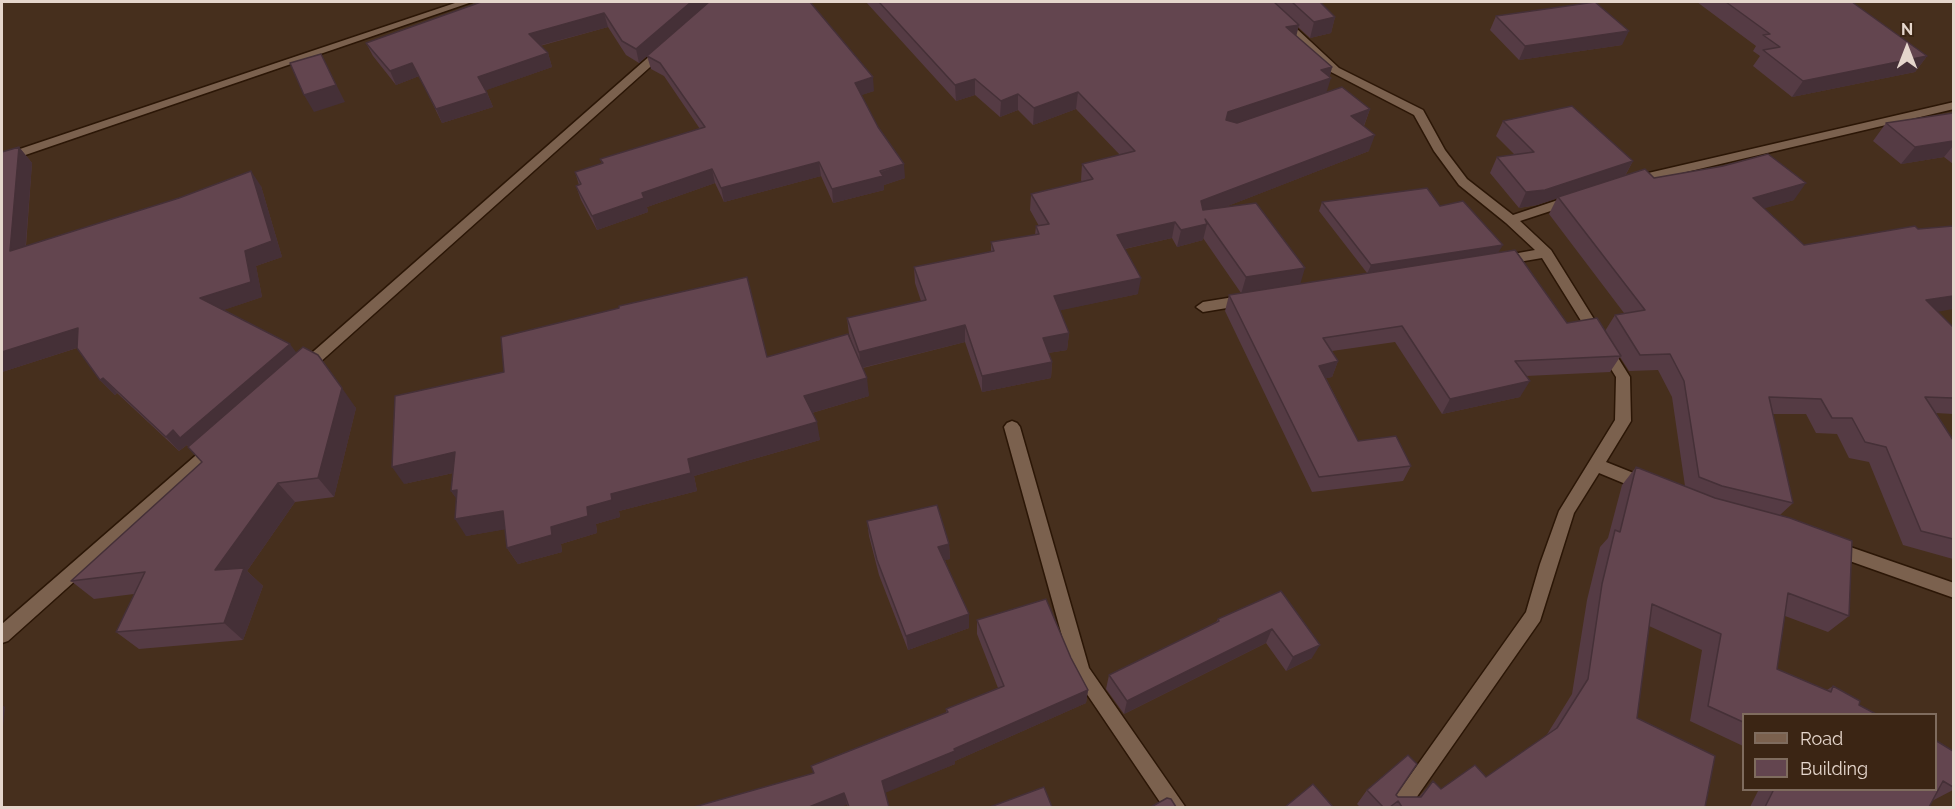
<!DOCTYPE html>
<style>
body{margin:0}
#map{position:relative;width:1955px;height:809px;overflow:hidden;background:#462f1d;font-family:Raleway,sans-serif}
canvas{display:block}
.frame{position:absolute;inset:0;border:3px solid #e5d6cc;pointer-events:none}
.legend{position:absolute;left:1742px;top:713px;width:195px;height:78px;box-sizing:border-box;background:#3b2514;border:2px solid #7f6c5e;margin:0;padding:8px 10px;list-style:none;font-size:18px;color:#e5d6cc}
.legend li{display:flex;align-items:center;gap:12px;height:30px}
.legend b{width:30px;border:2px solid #7f6c5e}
.north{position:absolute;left:1877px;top:18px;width:60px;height:60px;-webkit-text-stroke:4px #3b2514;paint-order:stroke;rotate:0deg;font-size:16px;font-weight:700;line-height:24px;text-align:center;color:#e5d6cc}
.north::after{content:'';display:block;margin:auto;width:21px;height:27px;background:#e5d6cc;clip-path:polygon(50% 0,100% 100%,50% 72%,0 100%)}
</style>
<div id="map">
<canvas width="1955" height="809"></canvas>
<div class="frame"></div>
<ul class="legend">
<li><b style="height:8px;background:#7b614e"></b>Road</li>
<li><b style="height:16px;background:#63454f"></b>Building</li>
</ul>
<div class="north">N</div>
</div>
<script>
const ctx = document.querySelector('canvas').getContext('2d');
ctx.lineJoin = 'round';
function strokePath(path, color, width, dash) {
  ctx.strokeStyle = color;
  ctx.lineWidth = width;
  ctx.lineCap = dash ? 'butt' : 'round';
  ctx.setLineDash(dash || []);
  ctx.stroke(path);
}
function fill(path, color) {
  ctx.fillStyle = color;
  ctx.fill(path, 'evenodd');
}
const minor = new Path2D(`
 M458,2h14l-470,161v-8z
 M1257,2h11l71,66 84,42 22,40 22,29 46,36 54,-18h8l2,3 -2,3 -55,18 31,29 79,127 1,44 -25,41 45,18 2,5 -2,5 -6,2 -46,-19 -25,40 -34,108 -131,187h-22l139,-196 14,-48 19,-53 56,-91 1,-43 -74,-119 -41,7 -5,-2 -2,-3 2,-3 39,-7 -29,-27 -47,-38 -25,-34 -20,-36 -83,-43z
 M1954,102v7l-323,76 -6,-4 6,-4z
 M1246,295l7,5 -2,4 -48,8 -7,-5 7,-5z
 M1012,421l5,2 3,4 69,241 97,140h-22l-92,-136 -68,-245 3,-4z
 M1833,541l121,42v15l-127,-45 -2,-5 2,-5z`);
const tertiary = new Path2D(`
 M664,46l4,1v4l-360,322h-10l-2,-4 2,-4 362,-318z
 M215,441l5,2 3,4 -3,4 -212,190 -6,2v-19l208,-181z`);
strokePath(minor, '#2b1606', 3);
strokePath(tertiary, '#2b1606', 3);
fill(minor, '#7b614e');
fill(tertiary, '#7b614e');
fill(new Path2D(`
 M481,2h329l64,89 -13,4 44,83 -21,7v5l-51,13 -12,-27 -97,26 -9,-19 -68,24 1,5 -51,18 -16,-30 -5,-14 3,-1 -4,-13 27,-8 -2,-5 100,-30 -36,-53 -13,-7 -4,-13 -8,7 -13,-8 -18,-28 -68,19 8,7 4,14 -66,23 7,17 -51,16 -23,-47 -23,9 -23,-29 -7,-13z
 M866,2h454l15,15 -4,16 -21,5 -12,-11 -2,9 36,31 -6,25 44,17 -6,17 5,25 -144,56 75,77 67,-11 -48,-62 3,-9 118,4 59,46 68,71 38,8 10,-16 9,-2 -75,-99 8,-16 -20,7 -18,3 -29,-35 7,-16 18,-2 -19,-19 7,-15 130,40 -8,15 29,2 140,22 -30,8 40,37 134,67 15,15v87l-17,-1 17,27v119l-50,-14 -34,-83 -20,-4 -12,-24 -21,-1 -10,-19h-33l20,89 -13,12 69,101 -21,16 -43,-16 -8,53 50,21 6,-4 27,15 -117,13v32l-53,-25 12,-71 -53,-24 -12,92 68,89h-345l-3,-3 10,-14 29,5 2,2h21l14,-16 8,8 45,-12 60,-41 26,-42 15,-94 13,-53 8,-9 14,-53 14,-18 49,19 -13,-89 -14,-27 -29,1 -9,-14 -10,15 -84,4 -6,21 -78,17 -47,-72 -63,9 6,10 -6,16 -6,1 32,63 53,25 -8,15 -91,11 -87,-181 4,-16 12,-2 -38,-55v2l-26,7 -5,-9 -47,11 13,45 -78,16 9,23 -2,17 -19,3 4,9 -1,16 -69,14 -17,-50 -102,26 6,28 -57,17 8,27 -126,36 3,15 -78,20 1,6 -24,7 1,9 -36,11 1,8 -44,12 -11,-16 -2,-19 -39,7 -9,-37 -6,-8 2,-18 -49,11 363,-127 86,-11 -4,-12 -2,-16 74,-17 -6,-18 -1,-16 77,-15v-10l44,-7 1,-9h3l-9,-16 1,-16 51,-12 -1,-2 1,-16 38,-9 -44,-46 -43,16 -15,-15 -18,7 -25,-22 -19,6z
 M1697,2h155l75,54 -12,16 -123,25 -39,-31 7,-10 -7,-5 3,-5z
 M1496,16l126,29 -103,15 -29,-30z
 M1953,113v51l-9,-7 -43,7 -28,-23 13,-18z
 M19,147l13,16 -6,83 235,-60 21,71 -26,9 6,31 -39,13 74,43 59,55 -22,89 -39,5 -48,69 16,15 -20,54 -104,9 -23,-17 18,-38 -40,5 -23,-18 131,-119 -15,-17 -8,6 -62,-58 -2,2 -15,-15 -23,-32 -75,24v-220z
 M867,521l82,23 1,15 -5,1 24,68 -61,22 -29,-75 -10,-39z
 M1281,591l31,67 -26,13 -20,-28 -142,71 -18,-25 3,-14 107,-53 2,-3z
 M977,620l94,38 17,32 -2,13 -131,58v3l-70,28 4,15h-41l-1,-2 -33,-32 132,-60v-4l52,-21 -21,-54z
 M1953,751v39l-21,11 -3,6h-179l9,-18h176z`), '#553b44');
fill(new Path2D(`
 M691,2h18l-70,61 -3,-14z
 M604,13l4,14 -74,20 -5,-13z
 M1335,17l-4,16 -21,5 4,-16z
 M1299,25l-4,16 -9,-14z
 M1629,31l-7,14 -103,15 6,-14z
 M548,53l4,14 -68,24 -6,-14z
 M321,54l24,48 -31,10 -10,-17z
 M1927,56l-12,16 -123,25 11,-16z
 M412,63l7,13 -23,9 -6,-14z
 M1332,67l-3,12 2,-1 -5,16 -102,35 4,-17 93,-42z
 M873,77l1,14 -18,6 -1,-14z
 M975,79v16l-19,6 -1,-16z
 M1078,92l-2,17 -43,16 1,-17z
 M487,93l6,14 -51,16 -6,-14z
 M1018,94v16l-18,7 1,-16z
 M1370,109l-6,16 -18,7 5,-16z
 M1375,135l-6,16 -172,67 4,-17z
 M1953,141v5l-9,11 -43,7 14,-17z
 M19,147l13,16 -8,103 -14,-15z
 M1633,161l-9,16 -87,28 -18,3 7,-16z
 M819,162l2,14 -97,26 -3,-14z
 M904,164l1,14 -21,7v5l-51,13 -1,-14z
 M712,169l3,14 -68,24 1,5 -51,18 -5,-14 50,-23z
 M251,171l10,15 21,71 -26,9 6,31 -50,17 -12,-16 45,-47z
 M1806,183l-12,17 -53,15 12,-17z
 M1175,222l-3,16 -57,13 2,-16z
 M1207,224l-4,16 -26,7 4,-17z
 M1503,245l-5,8 -131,21 4,-9z
 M1305,268l-5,17 -59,9 5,-17z
 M1141,278l-3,16 -85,18 1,-16z
 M1953,296v13l-43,8 16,-17z
 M965,325v17l-104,26 -2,-16z
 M78,328l14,15 -90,29v-20z
 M1069,333l-2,17 -25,4 1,-16z
 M290,344l11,15 -107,94 -7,-8 -8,6 -13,-14 7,-7z
 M1338,361l-6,16 -19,4 6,-15z
 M1052,362l-1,16 -69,14v-16z
 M103,378l14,15 -2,2 -15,-15z
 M867,378l2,18 -61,18 -4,-18z
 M1530,381l-10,16 -78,17 8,-15z
 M342,388l14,20 -22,89 -16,-19z
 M817,422l3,18 -126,36 3,15 -78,20 1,6 -24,7 1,9 -36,11 1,8 -44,12 -11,-16 44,-21 60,-33 77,-35z
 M455,452l11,18 -62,14 -12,-17z
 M278,483l17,19 -48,69 16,15 -20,54 -19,-17 -9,-53z
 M457,490l6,18 -12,-17z
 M503,511l10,17 -47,8 -11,-17z
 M949,544l1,15 -11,3 -1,-15z
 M969,614v14l-61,22 -2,-14z
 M1272,629l-6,14 -142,71 3,-13z
 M1320,645l-8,13 -26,13 7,-14z
 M1088,690l-2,13 -131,58v3l-70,29 -3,-12z
 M2,705l3,2 -2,20 -1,1z
 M844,793l3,12 -6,2h-32z`), '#453037');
const building = new Path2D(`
 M481,2h210l-55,47 -14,-8 -18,-28 -75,21 19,19 -70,24 9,16 -51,16 -24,-46 -22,8 -24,-28z
 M709,2h101l63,75 -18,6 23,44 26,37 -24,7 3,5 -51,13 -13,-27 -98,26 -9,-19 -70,24 2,5 -52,18 -16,-30 5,-2 -6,-12 28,-9 -3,-4 105,-32 -45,-64 -13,-7z
 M879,2h395l25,23 -13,2 46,40 -11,3 10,8 -103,34 -2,8 11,3 105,-36 28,22 -19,7 24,19 -174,66 2,9 53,-7 49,65 -59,9 -41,-58 2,5 -26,6 -6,-8 -58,13 24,43 -87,18 15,37 -26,5 9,24 -70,14 -17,-51 -106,27 -12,-34 79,-18 -12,-33 80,-16 -3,-9 48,-8 -3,-8 13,-2 -18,-30 62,-15 -11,-15 53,-13 -57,-59 -44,16 -16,-14 -17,7 -26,-22 -20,6z
 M1292,2h28l15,15 -21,5z
 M1595,2l34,29 -104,15 -29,-30z
 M1726,2h126l75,54 -124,25 -40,-31 17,-3 -17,-12 7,-1z
 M321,54l15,31 -32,10 -14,-32z
 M1572,106l61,55 -88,29 -19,2 -29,-35 37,-5 -31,-31z
 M1953,113v28l-38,6 -29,-24z
 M19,147l-9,104 169,-53 72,-27 21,70 -27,10 6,31 -51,16 90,46 -110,94 -7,-8 -7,7 -63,-59 -3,2 -23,-32 1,-20 -76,24v-200z
 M1768,154l38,29 -53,15 51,47 111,-19 3,3 35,-3v70l-27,4 27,27v71l-28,-1 28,43v99l-32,-8 -35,-84 -21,-5 -13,-24h-20l-11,-19 -52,-2 24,106 -71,-17 -23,-9 -15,-96 -14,-27 -30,1 -25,-40 30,-5 -87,-113 87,-28 9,9 69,-12z
 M1427,188l13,18 23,-5 40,44 -132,20 -49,-63z
 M1515,250l52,73 30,-5 24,38 -106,5 15,20 -80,18 -48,-73 -79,12 15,23 -19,5 39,75 38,-5 15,30 -92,11 -90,-182z
 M747,277l20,80 81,-23 19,44 -63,18 13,26 -129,37 3,14 -80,21 1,6 -25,7 1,9 -37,11 1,8 -45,13 -4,-37 -48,8 2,-29 -6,1 4,-39 -63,15 3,-71 109,-24 -3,-35 118,-29v-2z
 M303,347l15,8 24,33 -24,90 -40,5 -63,87 29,-2 -20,55 -108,9 29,-60 -74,9 131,-119 -14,-15z
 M1636,467l79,31 75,20 62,23 -3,75 -61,-23 -11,76 54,23 2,-6 27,15 -1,4 17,9h-133v8l-35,-16 13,-72 -69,-30 -15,114 78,38 -10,51h-303l-4,-6 -8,6h-7l-16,-17 41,-35 9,9 -21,31 2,2h23l12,-16 8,8 34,-24 11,12 71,-49 31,-49 14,-95 13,-54 5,2z
 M937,505l12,39 -11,3 31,67 -63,22 -29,-76 -10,-39z
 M1281,591l39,54 -27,12 -21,-28 -145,72 -18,-26 110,-54 -1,-2z
 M1046,599l25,59 17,32 -134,59 1,2 -73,30 7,26h-40l-5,-14 -35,14h-115l120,-34 -3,-7 137,-54 -2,-3 58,-23 -27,-66z
 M1935,740l18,11v36l-10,-6 -14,26h-164l9,-18h161z
 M1313,784l20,23h-48z
 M1044,787l8,20h-62z
 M1167,798l4,1 5,8h-25z`);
fill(building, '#63454f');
strokePath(building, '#453037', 1.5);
</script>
